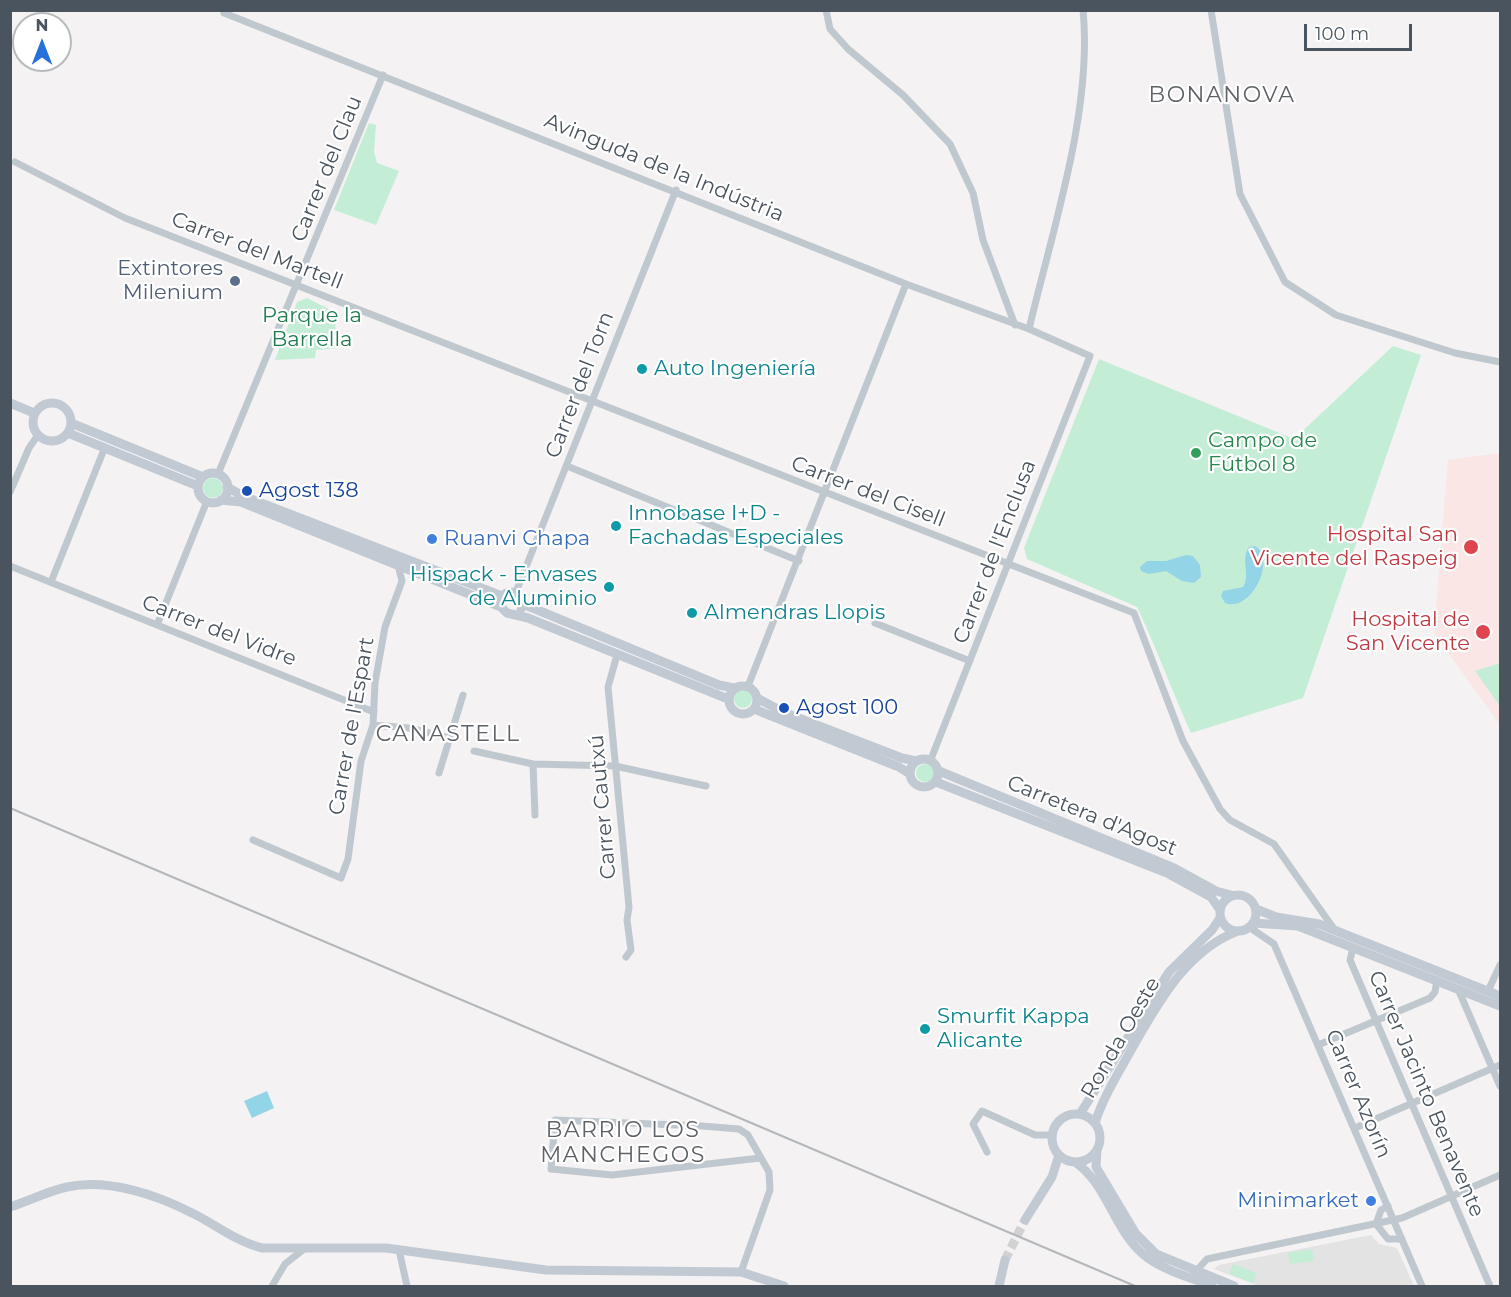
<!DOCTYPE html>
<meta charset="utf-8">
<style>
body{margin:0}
#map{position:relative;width:1511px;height:1297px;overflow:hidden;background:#f4f2f2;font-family:Montserrat,sans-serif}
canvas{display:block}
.frame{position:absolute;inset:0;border:12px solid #4a545e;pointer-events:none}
.north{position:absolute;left:12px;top:12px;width:60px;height:60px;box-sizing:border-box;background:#fff;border:2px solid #b7bbbf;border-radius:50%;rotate:0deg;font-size:16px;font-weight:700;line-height:24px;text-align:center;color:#4a545e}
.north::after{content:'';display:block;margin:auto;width:21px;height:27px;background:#2670d9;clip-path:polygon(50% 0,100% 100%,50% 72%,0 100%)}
.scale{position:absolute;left:1304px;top:24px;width:108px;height:27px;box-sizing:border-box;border:3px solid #4a545e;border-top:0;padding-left:8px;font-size:18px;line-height:21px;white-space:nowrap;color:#4a545e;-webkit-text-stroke:4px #fff;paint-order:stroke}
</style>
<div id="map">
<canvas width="1511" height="1297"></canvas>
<div class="frame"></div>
<div class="north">N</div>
<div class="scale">100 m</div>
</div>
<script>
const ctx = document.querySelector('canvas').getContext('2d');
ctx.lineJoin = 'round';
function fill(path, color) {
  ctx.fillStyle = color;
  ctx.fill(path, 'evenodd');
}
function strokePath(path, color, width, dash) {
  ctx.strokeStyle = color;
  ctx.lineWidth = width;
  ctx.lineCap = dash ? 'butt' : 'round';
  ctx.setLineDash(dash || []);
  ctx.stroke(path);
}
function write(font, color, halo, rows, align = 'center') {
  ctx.font = font + ' Montserrat,sans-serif';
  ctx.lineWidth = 4.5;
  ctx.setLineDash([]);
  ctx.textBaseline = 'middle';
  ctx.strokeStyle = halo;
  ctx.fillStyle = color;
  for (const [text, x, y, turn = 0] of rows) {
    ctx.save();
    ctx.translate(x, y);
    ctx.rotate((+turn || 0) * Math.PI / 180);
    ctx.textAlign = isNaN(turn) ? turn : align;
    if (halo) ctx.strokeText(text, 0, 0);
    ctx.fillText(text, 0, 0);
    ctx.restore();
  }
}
fill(new Path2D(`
 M1371,1235l8,9 18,4 17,38h-155l-45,-17 5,-4z`), '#e4e3e3');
fill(new Path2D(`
 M1500,453v272l-66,-92 14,-173z`), '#fae7e5');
fill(new Path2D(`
 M369,123l7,2 -2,27 3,11 22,8 -23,54 -42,-15z
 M307,298l26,13 6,37 -23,2 -1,8 -40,2 22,-58z
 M1393,346l28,9 -118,343 -112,35c-19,-42 -34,-84 -54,-126l-110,-48 -3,-11 75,-189 195,80z
 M203 488a10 10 0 1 1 20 0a10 10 0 1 1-20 0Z
 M1500,663v43l-25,-35z
 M734 699a9 9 0 1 1 18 0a9 9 0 1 1-18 0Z
 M916 773a9 9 0 1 1 18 0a9 9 0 1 1-18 0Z
 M1312,1249l2,12 -24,3 -2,-11z
 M1233,1264l24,9 -4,10 -24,-9z`), '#c4edd5');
fill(new Path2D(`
 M1255,546c22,12 -3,67 -30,57l-4,-7 2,-5 20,-4c8,-12 -3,-27 6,-40z
 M1186,555l7,1 7,9 1,12 -7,6 -12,-2 -16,-10 -17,3 -8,-3 -1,-4 7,-6h19z
 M267,1091l7,17 -22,10 -8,-17z`), '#94d4e7');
strokePath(new Path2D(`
 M1005,1260l20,-40`), '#d2d2d4', 9, [9, 4.5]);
strokePath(new Path2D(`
 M826,10l4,19 18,20 55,46 47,49 23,49 10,47 32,85
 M1211,10l29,184 45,88 51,33 119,38 45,9
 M224,13l682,271 123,45 61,27 -159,403
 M15,162l110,56 1009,395 49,128 37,68 10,11 44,24 60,85
 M1029,329c23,-98 64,-219 54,-319
 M567,466l232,95
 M218,474l165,-399
 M10,492l19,-44 9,-13
 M10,566l364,146
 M51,582l54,-135
 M516,592l160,-402
 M875,623l95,38
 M157,625l50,-124
 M617,655l-9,32 21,220 -2,13 4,30 -5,7
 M748,686l158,-402
 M373,725l36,3 40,10
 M474,751l59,13
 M439,773l24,-78
 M535,815l-2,-51 82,2 91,20
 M253,840l88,38 7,-19 13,-98 12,-36 2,-42 10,-56 17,-46 -4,-16
 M1249,927l25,17 148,342
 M1353,948l-3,12 140,326
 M1458,989l42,97
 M1488,991l12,-26
 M1318,1045l112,-47 5,-6 2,-12
 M1355,1128l145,-63
 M987,1152l-14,-28 9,-13 53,24h16
 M1388,1206l-7,4 -5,14 12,15h14
 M399,1250l8,36
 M1197,1270l10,-11 195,-41 98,-43
 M741,1272l29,-82 -1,-18 -21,-37 -9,-6 -37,-3 -147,-6 -4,49 61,6 148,-17
 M272,1286l13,-22 19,-15`), '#c0c8cf', 7);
strokePath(new Path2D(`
 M33 422a19 19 0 1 1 38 0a19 19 0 1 1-38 0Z
 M10,403l24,10
 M71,423l132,54
 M68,433l130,53
 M198 488a15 15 0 1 1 30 0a15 15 0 1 1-30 0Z
 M227,487l16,9 259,100
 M221,500l20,2 260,105 6,6 21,5 200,81
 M501,601l5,-8 10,-1 7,8 -2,9
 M523,604l196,81 15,3
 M729 700a14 14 0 1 1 28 0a14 14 0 1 1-28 0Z
 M757,698l26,14 119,46 14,3
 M754,709l145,58 11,7
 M910 773a14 14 0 1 1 28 0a14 14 0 1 1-28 0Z
 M939,771l235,97 42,23 15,4
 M936,782l231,91 44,24 9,13
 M1220 913a18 18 0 1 1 36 0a18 18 0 1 1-36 0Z
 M1256,909l20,8 43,7 181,72
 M1253,923l45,3 202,80
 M1080,1114l89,-142 43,-42 8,-12
 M1052 1138a24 24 0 1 1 48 0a24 24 0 1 1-48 0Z
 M1095,1123c8,-25 22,-48 35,-71 27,-47 55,-101 108,-121
 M1097,1149l-1,18 40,67 20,20 78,32
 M1075,1162c34,23 39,72 73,96 18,13 44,20 64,28
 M10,1207c19,-6 38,-16 57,-20 41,-9 90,8 125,26 23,11 45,29 70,35h124l160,22 195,2 43,14
 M1025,1220l27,-43 7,-22
 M999,1286l6,-26`), '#c1c9d3', 9);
strokePath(new Path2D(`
 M10,808l1125,478`), '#b4b7bb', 2);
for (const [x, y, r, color] of [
 [235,281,6,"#5c6f8a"],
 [642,369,6,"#0f9aa8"],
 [1196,453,6,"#2e9e5b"],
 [247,491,6,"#1a4fb4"],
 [616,526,6,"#0f9aa8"],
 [432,539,6,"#3f7fe0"],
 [1471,547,8,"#e0444e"],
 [609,587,6,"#0f9aa8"],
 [692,613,6,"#0f9aa8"],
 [1483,632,8,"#e0444e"],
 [784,708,6,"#1a4fb4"],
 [925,1029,6,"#0f9aa8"],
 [1371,1201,6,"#3f7fe0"]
]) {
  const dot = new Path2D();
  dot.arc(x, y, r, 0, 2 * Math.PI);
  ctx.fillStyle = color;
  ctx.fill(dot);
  strokePath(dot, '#fff', 2);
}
write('21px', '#4a545e', '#fff', [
 ["Avinguda de la Indústria",664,168,22],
 ["Carrer del Clau",327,169,-68],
 ["Carrer del Martell",257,251,21],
 ["Carrer del Torn",580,385,-69],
 ["Carrer del Cisell",868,492,21],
 ["Carrer de l'Enclusa",995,552,-69],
 ["Carrer del Vidre",219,631,21],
 ["Carrer de l'Espart",352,726,-80],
 ["Carrer Cautxú",603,807,-95],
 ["Carretera d'Agost",1092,816,22],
 ["Ronda Oeste",1121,1038,-60],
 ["Carrer Azorín",1358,1094,67],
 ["Carrer Jacinto Benavente",1426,1094,67]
]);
write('21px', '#4e5e75', '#fff', [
 ["Extintores",223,269],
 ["Milenium",223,293]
], 'right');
write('21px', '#1e7c4f', '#fff', [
 ["Parque la",312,316],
 ["Barrella",312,340]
]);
write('21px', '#0d838f', '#fff', [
 ["Auto Ingeniería",654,369],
 ["Innobase I+D -",628,514],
 ["Fachadas Especiales",628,538],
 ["Hispack - Envases",597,575,"right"],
 ["de Aluminio",597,599,"right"],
 ["Almendras Llopis",704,613],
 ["Smurfit Kappa",937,1017],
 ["Alicante",937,1041]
], 'left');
write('21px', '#27864d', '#fff', [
 ["Campo de",1208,441],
 ["Fútbol 8",1208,465]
], 'left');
write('21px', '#164399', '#fff', [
 ["Agost 138",259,491],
 ["Agost 100",796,708]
], 'left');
write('21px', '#be3a42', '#fff', [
 ["Hospital San",1458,535],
 ["Vicente del Raspeig",1458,559],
 ["Hospital de",1470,620],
 ["San Vicente",1470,644]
], 'right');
write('21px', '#366cbe', '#fff', [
 ["Ruanvi Chapa",444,539],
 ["Minimarket",1359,1201,"right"]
], 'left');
ctx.letterSpacing = '1.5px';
write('22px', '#5e6166', '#fff', [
 ["BONANOVA",1222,96],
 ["CANASTELL",448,735],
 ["BARRIO LOS",623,1131],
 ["MANCHEGOS",623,1156]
]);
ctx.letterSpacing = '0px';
</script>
